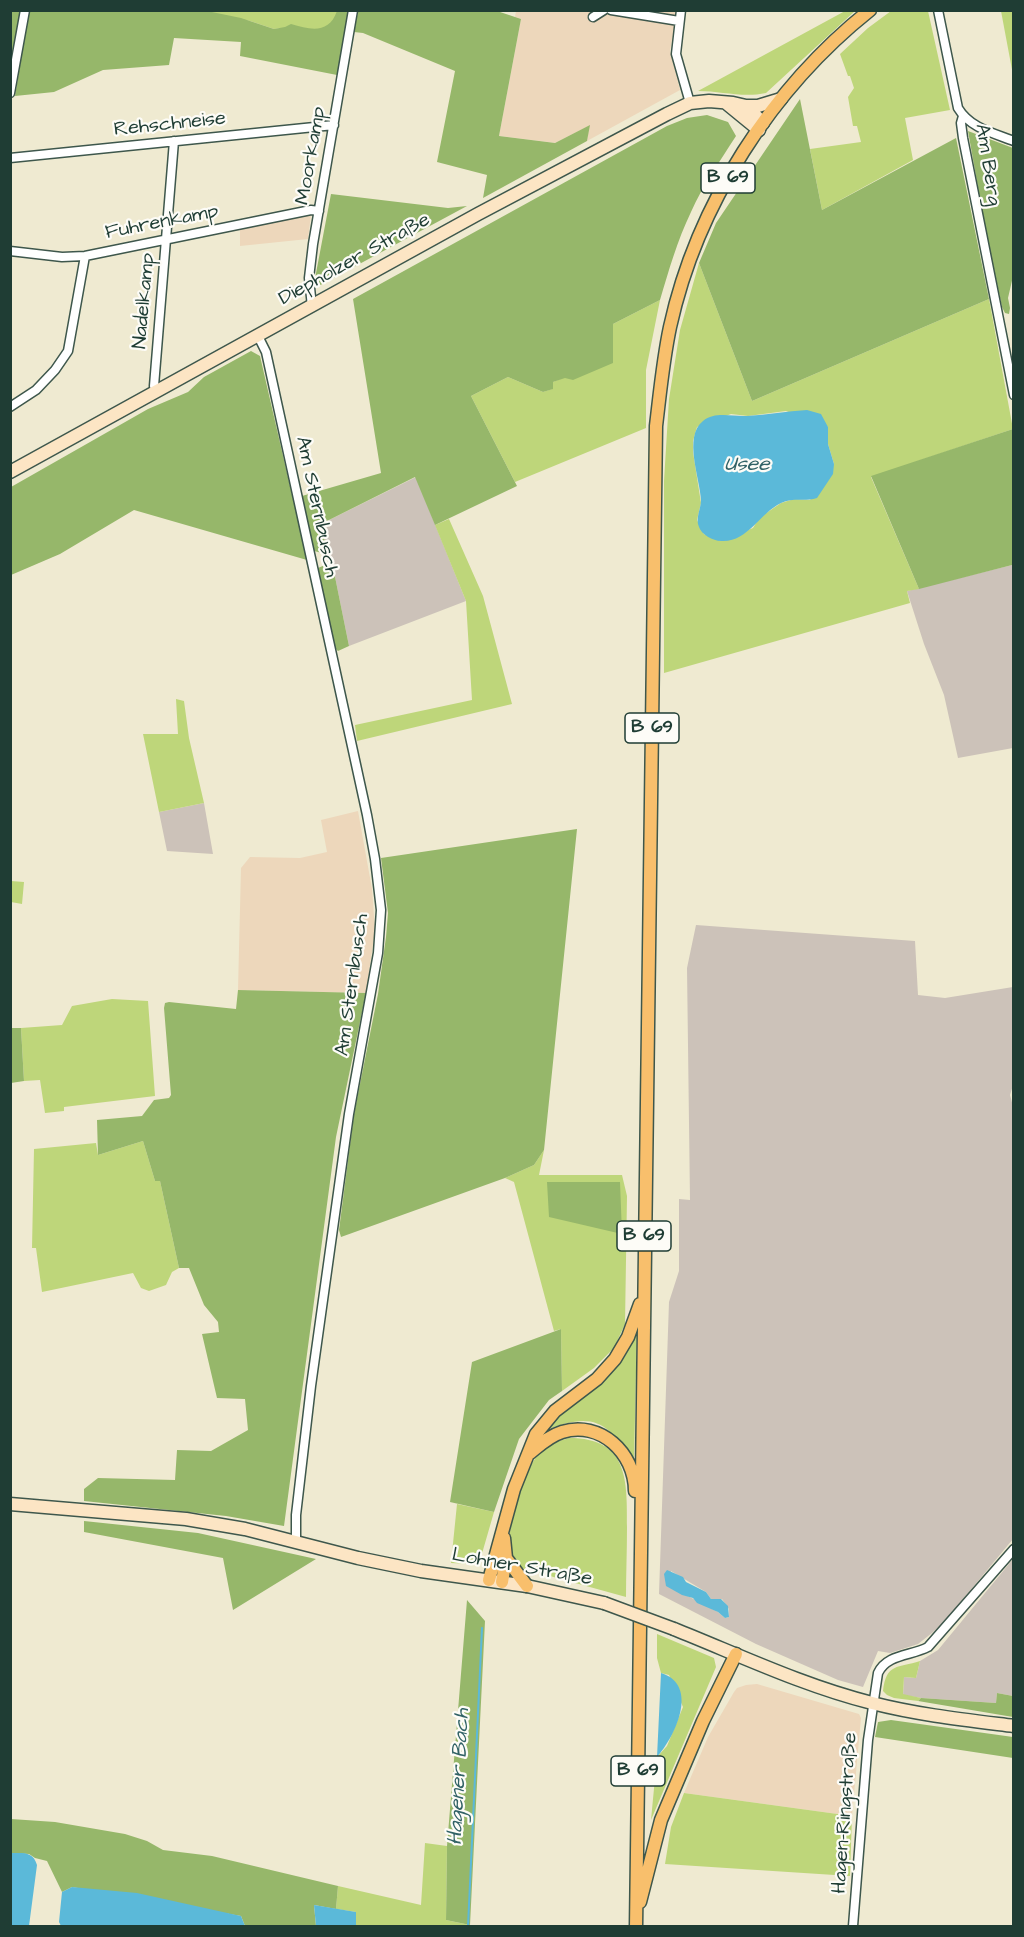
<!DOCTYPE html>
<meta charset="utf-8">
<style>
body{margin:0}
#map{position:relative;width:1024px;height:1937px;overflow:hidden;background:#efead1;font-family:"Architects Daughter",sans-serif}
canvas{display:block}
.frame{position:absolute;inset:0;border:12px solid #1f3d34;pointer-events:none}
</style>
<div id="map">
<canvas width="1024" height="1937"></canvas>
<div class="frame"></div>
</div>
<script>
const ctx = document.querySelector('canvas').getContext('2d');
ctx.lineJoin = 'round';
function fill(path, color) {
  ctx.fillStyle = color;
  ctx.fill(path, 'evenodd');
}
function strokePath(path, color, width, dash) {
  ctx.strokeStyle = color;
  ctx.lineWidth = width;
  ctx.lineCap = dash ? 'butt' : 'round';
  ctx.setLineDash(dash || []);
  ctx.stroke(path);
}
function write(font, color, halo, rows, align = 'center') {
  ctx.font = font + ' "Architects Daughter",sans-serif';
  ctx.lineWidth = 4.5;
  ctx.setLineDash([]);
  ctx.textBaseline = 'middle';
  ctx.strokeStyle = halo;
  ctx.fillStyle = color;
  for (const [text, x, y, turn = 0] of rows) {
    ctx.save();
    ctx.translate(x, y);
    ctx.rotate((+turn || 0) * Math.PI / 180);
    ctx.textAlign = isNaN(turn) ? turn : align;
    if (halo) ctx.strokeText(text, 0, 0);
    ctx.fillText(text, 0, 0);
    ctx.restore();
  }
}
fill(new Path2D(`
 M516,11h161l-7,40 10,39 -93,51 2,-15 -34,17 -56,-7 22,-117 -6,-2z
 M312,206l-4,33 -68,7v-25z
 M358,811l14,78 3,41 -9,63 -128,-3 3,-122 9,-11 50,1 27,-6 -6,-32z
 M757,1684l102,30 2,4 -9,98 -168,-23 24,-56 26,-45 3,-4 9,-3z`), '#edd7bb');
fill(new Path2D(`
 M416,477l50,124 -117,45 -17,-84 -13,-37z
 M1013,563v185l-55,10 -14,-63 -20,-51 -17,-53 105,-26z
 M204,803l9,51 -46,-3 -8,-39z
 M696,925l219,16 3,54 27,3 68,-11 1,95 -4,13 4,15 -1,429 -69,83 -12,11 -14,11 -28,9 -12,-2 -15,36 -25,-7 -82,-36 -97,-50 10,-292 10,-31v-72l11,1 -3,-232zM671,1571l35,21 5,7h11l7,10v8l-4,1 -7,-6 -47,-25z
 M1013,1559v137l-16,-3 -1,10 -75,-5 -18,-3 1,-18 12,1 4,-17 18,-11z`), '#ccc2b9');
fill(new Path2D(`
 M195,11h154l-5,29 -61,-12 -9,1 -24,-8z
 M845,11h10l-89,82c-23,5 -45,-2 -68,-2z
 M891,11h37l22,99 -45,8 8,42 -91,50 -12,-61 51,-7 -4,-16h-4l-5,-29 6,-9 -4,-12h-2l-8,-22 28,-26z
 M1001,11h12v64z
 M699,263l53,138 237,-102 24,130 -142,48 48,112 -12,2 3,12 -246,70v-192l5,-82 11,-69zM786,411l42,16v17l6,20 -24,36 -16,-1 -13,4 -22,15 -6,10 -32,13 -17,-7 -7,-14 4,-17 -8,-51v-11l4,-14 34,-13 17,2z
 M660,300l-14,70v58l-131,54 -44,-86 37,-19 35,15 9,-3 1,-7 12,-5 48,-53z
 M449,519l34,77 29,108 -155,37 -2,-16 117,-25 -6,-99 -31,-76z
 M176,699l8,2 5,37 15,65 -45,9 -16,-78h35z
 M11,881l13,1 -2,22 -11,-2z
 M112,999l36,2 7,95 -91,11v4l-19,2 -5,-33 -16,1 -3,-53 41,-3 10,-19z
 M143,1141l12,40h5l19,87 -7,4 -6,13 -17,6 -8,-3 -8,-15 -91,19 -6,-44h-4l2,-99 62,-6 2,12z
 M544,1150l-5,25h83l5,21 -2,128 -11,24 -20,20 -32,23 -1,-62 -7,2 -40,-149 -9,-4 29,-13z
 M637,1327l-3,135c-28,-43 -42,-50 -91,-31 25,-26 59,-43 81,-73 6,-9 9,-21 13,-31z
 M569,1438c60,0 58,43 58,89 0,24 -1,47 -1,70l-105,-29c-4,-6 -10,-13 -11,-20 -3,-26 13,-77 30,-96 8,-8 19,-11 29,-14z
 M457,1504l37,8 -13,45 -10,7 -20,-1z
 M657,1634l57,24 2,9 -65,153 6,-63 10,-11 16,-39 -14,-32 -8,-2 -4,-15z
 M920,1661l-4,17 -12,-1 -1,17 18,4 -3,3 -24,-3 -7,-3 -4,-4c3,-28 15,-23 37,-30z
 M684,1793l168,23 -2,60 -185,-12 6,-37z
 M425,1843l22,3 -1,74 24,5v1h-114v-14l-20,-3 2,-23 83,19z`), '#bed67a');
fill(new Path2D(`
 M11,11h11l-11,61z
 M29,11h178l34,7 33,11 11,-2 6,-3c20,6 38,10 46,-13h12l-12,64 -97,-19 1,-14 -67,-4 -5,27 -66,5 -49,22 -39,4z
 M358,11h139l24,8 -22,117 56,7 35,-18 -3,16 -104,57 4,-23 -50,-13 18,-91 -92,-38 -9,-1z
 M800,99l22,111 134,-72 33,161 -237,102 -53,-138 17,-40z
 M707,115l21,7 8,14c-16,25 -33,49 -45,76 -14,29 -22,58 -31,88l-47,24v39l-40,17 -8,-2 -12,4v7l-10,3 -35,-15 -37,19 46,90 -82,39 -20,-48 -96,48 11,30 -16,-4 -12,-55 79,-23 -28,-174 314,-173 20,-8z
 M968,131l45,17 1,124 -6,26 2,10 -1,6 -4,-1 -3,-6 -17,-80z
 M331,194l117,14 19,-2 -154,83z
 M251,351l9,5 47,204 -173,-50 -74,44 -49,21v-88l137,-78 40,-17 16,-15z
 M1013,429v134l-1,2 -93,24 -48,-113z
 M332,562l17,84 -11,5 -3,-3 -17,-80z
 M577,829l-33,321 -10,15 -29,13 -164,59 -2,-7 15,-116 24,-120 8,-57 2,-24 -7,-55z
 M238,990l128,3 -30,144 -52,389 -58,-10 -142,-15v-12l14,-11 77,2 2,-30 34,1 37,-21 -3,-31 -28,-1 -15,-64 17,-2 -1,-10 -14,-17 -15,-37h-10l-19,-87h-5l-12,-40 -45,14 -1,-35 45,-4 12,-16 15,-2 2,-3 -7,-87 1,-5 4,-1 67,7z
 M11,1028h10l3,53 -13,2z
 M547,1182h73l2,52 -73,-17z
 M561,1329l1,62 -13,9 -30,39 -25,73 -44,-10 22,-140z
 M84,1521l114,12 118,26 -83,51 -10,-52 -139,-26z
 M467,1600l18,21 -15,304 -24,-5 1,-74z
 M997,1693l16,3v21l-95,-16 3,-3 75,5z
 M891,1720l122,17v21l-138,-21 3,-15z
 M11,1819l44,3 70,12 22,7 16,9 49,6 126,30 -2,23 -22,-4 2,21h-71l-4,-10 -169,-29 -10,5 -15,-31 -12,-3 -6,-4 -18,-1z`), '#96b76a');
fill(new Path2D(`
 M807,410l14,4 7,13v17l6,20 -1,10 -16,24c-12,4 -24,-1 -36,5 -21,10 -34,40 -60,38 -8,0 -20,-7 -22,-14 -4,-9 2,-18 2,-27 -1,-22 -18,-63 2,-79 12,-10 30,-4 44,-5 20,-1 40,-5 60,-6z
 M667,1570l16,7 3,5 20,10 5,7h10l7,7 1,11 -4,1 -7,-6 -21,-9 -4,-5 -11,-3 -16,-9 -2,-12z
 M661,1673c39,12 14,64 -4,84z
 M11,1853c12,0 22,-2 26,12l-8,61h-18z
 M72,1887l65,6 104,23 4,10h-184l-2,-4 3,-30z
 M314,1905l42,7v14h-40z`), '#5bb9d9');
strokePath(new Path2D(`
 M468,1926l14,-298`), '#5bb9d9', 2);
const minor = new Path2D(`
 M611,10l68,11
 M681,10l-5,44 14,49
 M938,10l20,98c12,20 35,25 56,33
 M593,17l11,-7
 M10,93l15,-83
 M963,116l-2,7 2,15 51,257
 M10,158l324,-33
 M10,251l52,6 23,-1 226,-46 8,1
 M312,307l-3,-29 4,-34 40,-234
 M258,336l8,16 101,463 8,44 6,51 -3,43 -29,161 -38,272 -15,129v25
 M157,391l-3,-5 20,-245
 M10,407l26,-17 19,-20 13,-19 17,-95
 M853,1926l15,-186 10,-67c9,-19 33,-17 50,-26l86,-98`);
const secondary = new Path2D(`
 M726,103l33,27
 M746,106h12l23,-7
 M10,472l468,-258 189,-100 23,-11 19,-2 24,2 13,3 17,17
 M10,1504l176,15 59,10 113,29 63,13 106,15 77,17
 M674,1629c65,26 130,57 198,74 47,12 94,17 142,23`);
const primary = new Path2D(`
 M530,1453c10,-8 19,-17 32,-21 38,-12 73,21 73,59
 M506,1558l21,28
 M489,1580l25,-91 22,-55 19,-23 42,-32 18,-20 13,-22 12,-33
 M502,1582l4,-24 -2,-20
 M640,1902l21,-82 42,-99 33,-67
 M636,1926l20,-1500c4,-33 7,-66 14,-99 27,-123 102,-239 200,-317`);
strokePath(minor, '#3e574c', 11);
strokePath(secondary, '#3e574c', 15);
strokePath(primary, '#3e574c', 15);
strokePath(minor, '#fff', 8);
strokePath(secondary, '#fce5c4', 12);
strokePath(primary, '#f8bf6c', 12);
const secondaryBridge = new Path2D(`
 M604,1603l70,26`);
strokePath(secondaryBridge, '#3e574c', 15, []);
strokePath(secondaryBridge, '#fce5c4', 12);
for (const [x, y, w] of [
 [728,178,54],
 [652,728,54],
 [644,1236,54],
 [638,1771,54]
]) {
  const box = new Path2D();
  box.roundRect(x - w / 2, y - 15, w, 30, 4.5);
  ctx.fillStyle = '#fdfcf7';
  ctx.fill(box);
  strokePath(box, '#1f3d34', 1.5);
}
write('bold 18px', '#1f3d34', null, [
 ["B 69",728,178],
 ["B 69",652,728],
 ["B 69",644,1236],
 ["B 69",638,1771]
]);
write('20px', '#1f3d34', '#fdfcf7', [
 ["Rehschneise",170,125,-6],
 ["Moorkamp",312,156,-80],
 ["Am Berg",987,165,81],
 ["Fuhrenkamp",162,223,-11],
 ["Diepholzer Straße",355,260,-29],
 ["Nadelkamp",145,301,-85],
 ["Am Sternbusch",316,507,78],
 ["Am Sternbusch",353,985,-82],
 ["Lohner Straße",522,1568,10],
 ["Hagen-Ringstraße",846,1813,-86]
]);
write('italic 21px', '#316266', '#fdfcf7', [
 ["Usee",747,466],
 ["Hagener Bach",460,1777,-87]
]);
</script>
